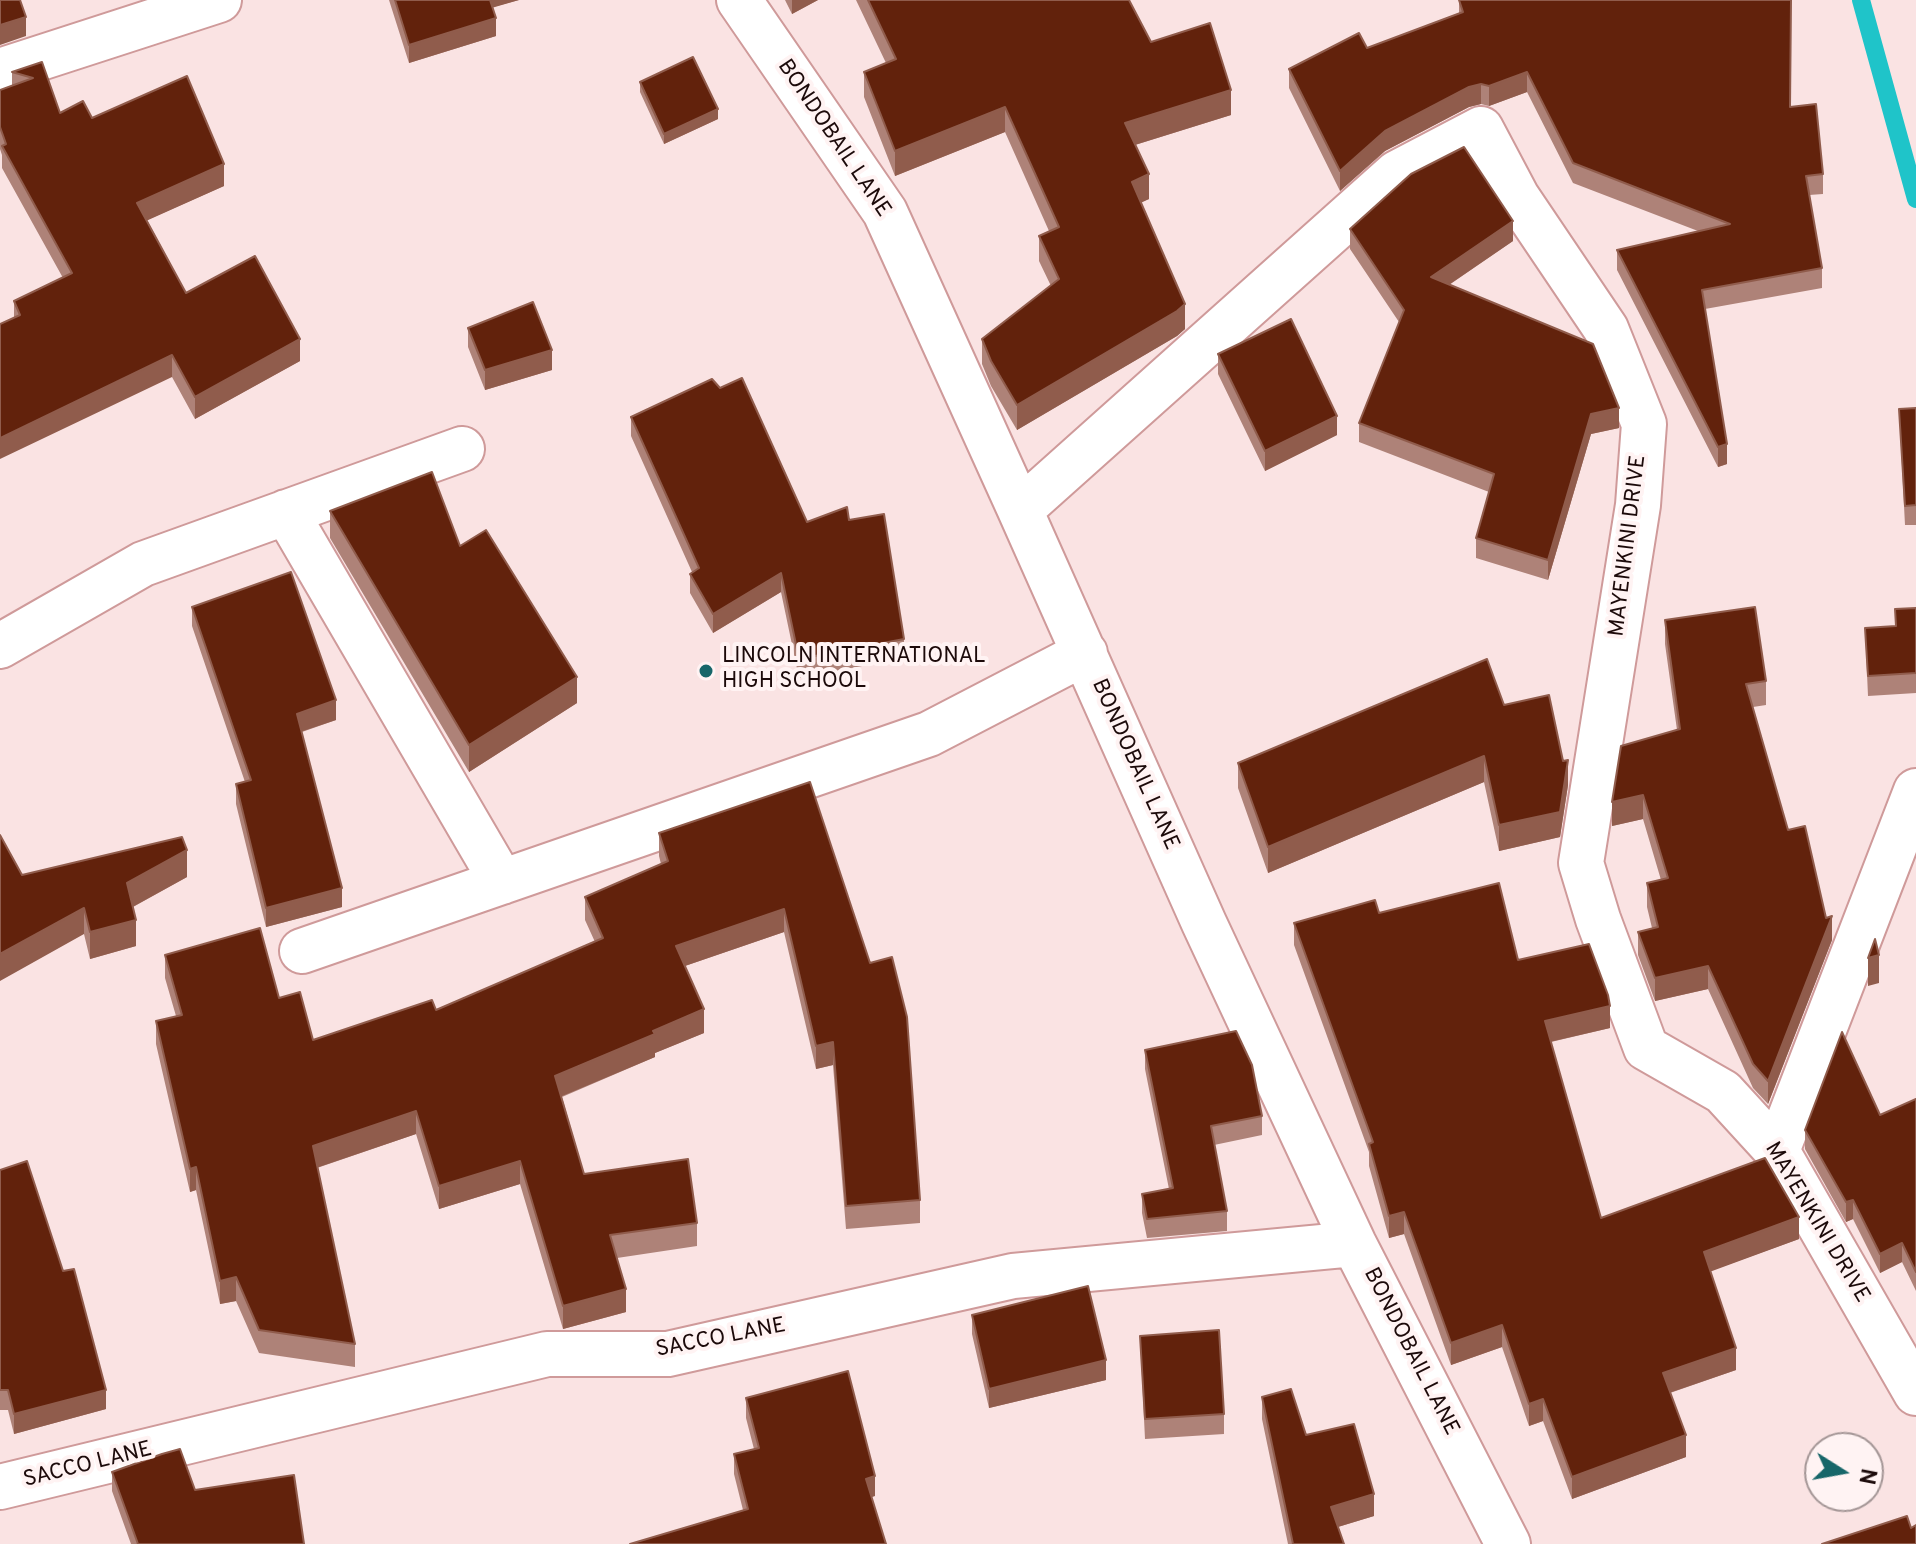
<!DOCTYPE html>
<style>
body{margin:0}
#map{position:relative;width:1916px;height:1544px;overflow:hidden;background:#fae3e3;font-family:Overpass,sans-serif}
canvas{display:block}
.north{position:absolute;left:1804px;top:1432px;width:80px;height:80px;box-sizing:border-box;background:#fff3f3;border:2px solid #a49696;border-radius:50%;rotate:101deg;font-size:22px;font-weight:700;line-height:32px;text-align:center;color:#1c0a0a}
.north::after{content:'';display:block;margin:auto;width:28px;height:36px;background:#176669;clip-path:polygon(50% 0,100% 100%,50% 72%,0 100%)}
</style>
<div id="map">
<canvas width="1916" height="1544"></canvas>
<div class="north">N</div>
</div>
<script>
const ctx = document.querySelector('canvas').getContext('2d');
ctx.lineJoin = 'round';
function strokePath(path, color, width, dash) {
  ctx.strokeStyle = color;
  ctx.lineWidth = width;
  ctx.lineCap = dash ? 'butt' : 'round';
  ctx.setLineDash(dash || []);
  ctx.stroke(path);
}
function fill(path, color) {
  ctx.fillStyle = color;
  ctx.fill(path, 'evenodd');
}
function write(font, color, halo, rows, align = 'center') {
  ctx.font = font + ' Overpass,sans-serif';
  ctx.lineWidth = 8;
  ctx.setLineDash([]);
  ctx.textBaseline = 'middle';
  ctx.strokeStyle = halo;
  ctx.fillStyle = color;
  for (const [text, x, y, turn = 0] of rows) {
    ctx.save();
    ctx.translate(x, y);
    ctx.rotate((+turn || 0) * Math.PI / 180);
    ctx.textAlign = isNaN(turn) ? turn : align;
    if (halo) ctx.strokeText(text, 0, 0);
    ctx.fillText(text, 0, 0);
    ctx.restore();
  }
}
strokePath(new Path2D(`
 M1861,0l55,199`), '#1fc4c9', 18);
const minor = new Path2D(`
 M739,0l146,212 135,298 184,413 150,321 154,300
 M0,71l219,-71
 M1020,510l377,-337 84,-44 36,68 89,132 38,95 -6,81 -57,358 17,56 48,129 77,44 54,59 139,242
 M286,512l216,370
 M0,646l143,-82 319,-115
 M302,951l627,-217 156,-81
 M1777,1151l139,-360
 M0,1487l547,-133h121l345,-78 341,-32`);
strokePath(minor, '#cf9a9a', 48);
strokePath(minor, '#fff', 44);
fill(new Path2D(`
 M389,0h130l-26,7 3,29 -87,27z
 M785,0h33l-26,14z
 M856,0h273l22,42 80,73 -96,30 14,54 -8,3 44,127 -8,7 -160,94 -26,-44 -9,-22v-25l69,-53 -12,-25v-25l10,-5 -44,-99 -110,44 -31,-79v-25l22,-9z
 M1459,0l331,107 33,67v20l-14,1 13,73v20l-117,21 22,155 -9,3 -101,-197v-20l81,-19 -125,-48 -46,-91 -38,14 -8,-2 -12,3 -84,44 -45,40 -51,-103v-19l78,-21 92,-35z
 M42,62l18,51 32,5 132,68 -77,34 39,73 114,68 -105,58 -23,-42 -158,-60v-16l49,-23 -61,-110v-13l-2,-6v-59l12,-4v-14z
 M640,82l78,37 -54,25 -24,-52z
 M1350,229l163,12 -64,44 170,143 -28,6 -43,146 -72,-22v-20l13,-46 -130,-50v-19l40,-101 -49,-73z
 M468,328l84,42 -67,20 -17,-43z
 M1218,354l119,81 -72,36 -47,-97z
 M1916,408v117h-11l-6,-116z
 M631,417l176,105 42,-2 55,119v19l-105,20 -18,-86 -68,41 -23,-40v-19l2,-2 -61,-136z
 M330,511l130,35 117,157 -108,69 -139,-234z
 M192,607l144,113 -34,12 40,175 -76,20 -30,-123v-20l9,-2 -53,-156z
 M1916,608v85l-48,3 -3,-68 30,-2z
 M1665,620l101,61v24l-13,2 35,123 38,88 6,22 -64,164 -15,-16 -45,-99 -53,12 -17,-46v-23l14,-4 -5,-21v-24l14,-3 -18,-61 -31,7 65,-96 -12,-86z
 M1504,705l64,80 -8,52 -61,14 -15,-69 -216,91 -30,-85v-25z
 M810,782l110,418v23l-74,6 -13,-164 -17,4 -32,-137 -99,34 19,67 -49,20v4l-93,40 22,77 113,49v23l-80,12 9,54 -63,17 -43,-145 -81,25 -23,-75 -99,34 38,176v23l-96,-14 -23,-52 -16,3 -24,-114 -6,2 -34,-148v-23l20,-5 -11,-38v-23l114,43 34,42 123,-30 159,-68 -10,-22v-23l76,-33 -2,-8v-23z
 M22,875l165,2 -54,30 3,39 -46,13 -6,-25z
 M1379,913l139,47 92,68 -59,14 50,176 198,21 -89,32 26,99 -66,23 16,64 -114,42 -29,-78 -14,5 -27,-79 -51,18 -47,-131 -15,4 -20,-72v-14l-75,-207v-22z
 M1145,1050l117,66v19l-48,10 13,66v20l-80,7 -5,-25v-19l27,-5 -24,-120z
 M1916,1099v192l-14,-29 -22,11 -27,-54 -7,3 -41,-73v-19l75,-15z
 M0,1170l63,101 43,138 -92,25 -6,-24h-8z
 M972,1315l134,65 -117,28 -17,-74z
 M1140,1336l84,78v20l-79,5z
 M1262,1397l44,38 68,81 -36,11 6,17h-56l-26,-125z
 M746,1398l129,98 -132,14 -9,-36v-20l20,-5 -8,-31z
 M112,1472l83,18 109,54h-173l-19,-53z`), '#ae8278');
fill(new Path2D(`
 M488,0h31l-31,9z
 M792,0h26l-26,14z
 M26,17v19l-26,9v-20z
 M496,18v18l-87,27v-18z
 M1527,72v20l-38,14v-20z
 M1481,84v20l-12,3 -84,44 -45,40v-20l45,-40 84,-44z
 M1231,90v25l-106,33v-25z
 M1005,107v25l-110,44v-25z
 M718,109v10l-54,25v-10z
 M224,164v22l-87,39v-22z
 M1149,174v25l-17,8v-25z
 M1513,221v20l-82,56v-20z
 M1185,304v25l-8,7 -160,94v-25z
 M300,339v22l-105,58v-22z
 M552,350v20l-67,20v-20z
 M172,355v22l-172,82v-21z
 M1619,408v20l-28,6 -43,146v-20l43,-146z
 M1337,416v19l-72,36v-20z
 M1727,444v20l-9,3v-20z
 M781,573v19l-68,41v-19z
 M577,677v26l-108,69v-27z
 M336,700v20l-39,13v-19z
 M1484,756v26l-216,91v-26z
 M1568,760v25l-8,52 -61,14v-26z
 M1643,795v24l-31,7v-24z
 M187,850v27l-60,33v-27z
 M342,888v19l-76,20v-19z
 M84,908v26l-84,47v-27z
 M784,909v23l-108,37v-23z
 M1832,916v24l-64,164v-23z
 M136,920v26l-46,13v-27z
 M1879,955v28l-11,3v-28z
 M1708,966v23l-53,12v-23z
 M1610,1006v22l-65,15v-22z
 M704,1009v24l-49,20v4l-100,42v-23l98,-45z
 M833,1042v23l-17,4v-23z
 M416,1111v23l-103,35v-23z
 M520,1161v23l-81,25v-23z
 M196,1167v23l-6,2v-23z
 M1853,1200v19l-7,3v-20z
 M1404,1212v22l-15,4v-22z
 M1799,1217v22l-95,35v-22z
 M1902,1243v19l-22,11v-19z
 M236,1277v24l-16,3v-23z
 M626,1289v23l-63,17v-23z
 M1502,1325v22l-51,18v-22z
 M1736,1348v22l-73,25v-22z
 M1106,1360v20l-117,28v-19z
 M106,1390v19l-92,25v-20z
 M1543,1399v22l-14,5v-22z
 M1686,1435v22l-114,42v-22z
 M875,1476v20l-9,3v-20z
 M1374,1494v22l-43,13v-22z`), '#905c4c');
const building = new Path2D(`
 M0,0h20l6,17 -26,8z
 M395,0h95l6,18 -87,27z
 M868,0h261l22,42 59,-19 21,67 -106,33 24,51 -17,8 53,122 -8,7 -160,94 -26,-44 -9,-22 77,-60 -20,-43 20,-9 -54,-120 -110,44 -31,-79 32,-13z
 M1459,0h332l-1,107 26,-3 7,70 -17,2 16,92 -120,22 25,154 -9,3 -101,-197 113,-26 -157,-61 -46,-91 -38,14 -8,-2 -12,3 -84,44 -45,40 -51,-102 70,-36 8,15 96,-36z
 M693,57l25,52 -54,25 -24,-52z
 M42,62l18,51 23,-12 9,17 95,-42 37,88 -87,39 49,90 69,-37 45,83 -105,58 -23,-42 -172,83v-114l20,-9 -6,-14 58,-28 -70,-127 4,-2 -6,-17v-37l33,-12 -21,-6z
 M1464,147l49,74 -82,56 162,67 26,64 -28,6 -43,146 -72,-22 18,-64 -135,-51 45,-113 -54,-81 61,-55z
 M533,302l19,48 -67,20 -17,-42z
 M1291,319l46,97 -72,35 -47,-97z
 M742,378l65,144 40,-15 2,13 35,-6 20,125 -105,20 -18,-86 -68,41 -23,-40 9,-6 -68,-151 81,-38 8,9z
 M1916,408v97l-11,1 -6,-97z
 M432,472l28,74 26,-16 91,147 -108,68 -139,-234z
 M291,572l45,128 -39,14 45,174 -76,20 -30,-124 15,-4 -59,-173z
 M1755,607l11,74 -20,3 42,146 17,-4 21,92 6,-2 -64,165 -15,-17 -45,-98 -53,12 -17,-46 20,-5 -11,-44 21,-5 -25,-83 -31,7 9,-56 59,-17 -15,-109z
 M1916,608v65l-48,3 -3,-48 31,-2 -1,-17z
 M1487,659l17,46 45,-10 14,66 5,-1 -8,52 -61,13 -15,-69 -216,91 -30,-84z
 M810,782l60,181 22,-6 15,60 13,183 -74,6 -13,-164 -17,4 -32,-137 -108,37 28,63 -51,22 2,3 -100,42 29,98 104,-15 9,64 -87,12 16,54 -63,17 -43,-145 -81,25 -23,-75 -103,35 42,198 -96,-14 -23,-53 -16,4 -24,-114 -6,2 -34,-148 26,-6 -17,-60 95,-27 19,70 21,-6 13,48 119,-40 4,10 167,-72 -18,-41 83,-36 -9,-28z
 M0,835l22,40 160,-38 5,13 -60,33 9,37 -46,12 -6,-24 -84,46z
 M1499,883l19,77 71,-16 19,51 2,11 -65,15 56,197 164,-60 34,59 -95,35 32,96 -73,25 23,62 -114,42 -29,-78 -14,5 -27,-79 -51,18 -47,-131 -15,4 -20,-72 4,-2 -79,-219 81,-23 4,13z
 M1875,939l4,16 -11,3z
 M1236,1031l16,34 10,51 -51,10 16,85 -80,8 -5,-25 31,-6 -28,-138z
 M1842,1032l38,83 36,-16v173l-14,-29 -22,11 -27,-54 -7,2 -41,-72z
 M27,1161l36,110 11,-2 32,121 -92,24 -6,-24h-8v-220z
 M1088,1286l18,74 -117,29 -17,-74z
 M1219,1330l5,84 -79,5 -5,-83z
 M848,1371l27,105 -9,3 20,65h-256l118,-35 -14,-55 25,-6 -13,-50z
 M1291,1389l15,46 48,-11 20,70 -43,13 13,37h-51l-31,-147z
 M180,1449l15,41 99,-15 10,69h-166l-26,-72 50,-18z
 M1907,1516l4,12 5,-3v19h-94z`);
fill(building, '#62220c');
strokePath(building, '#905c4c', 2);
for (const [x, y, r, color] of [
 [706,671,8,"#176669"]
]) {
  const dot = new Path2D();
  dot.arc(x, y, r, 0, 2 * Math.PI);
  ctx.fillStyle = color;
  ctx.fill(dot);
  strokePath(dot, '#fff3f3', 3);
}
write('22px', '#1c0a0a', '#fff3f3', [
 ["BONDOBAIL LANE",833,139,56],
 ["MAYENKINI DRIVE",1629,546,-83],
 ["BONDOBAIL LANE",1134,765,66],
 ["MAYENKINI DRIVE",1816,1223,59],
 ["SACCO LANE",721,1339,-11],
 ["BONDOBAIL LANE",1410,1352,63],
 ["SACCO LANE",88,1466,-14]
]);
write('22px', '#1c0a0a', '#fff3f3', [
 ["LINCOLN INTERNATIONAL",722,658],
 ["HIGH SCHOOL",722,683]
], 'left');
</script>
